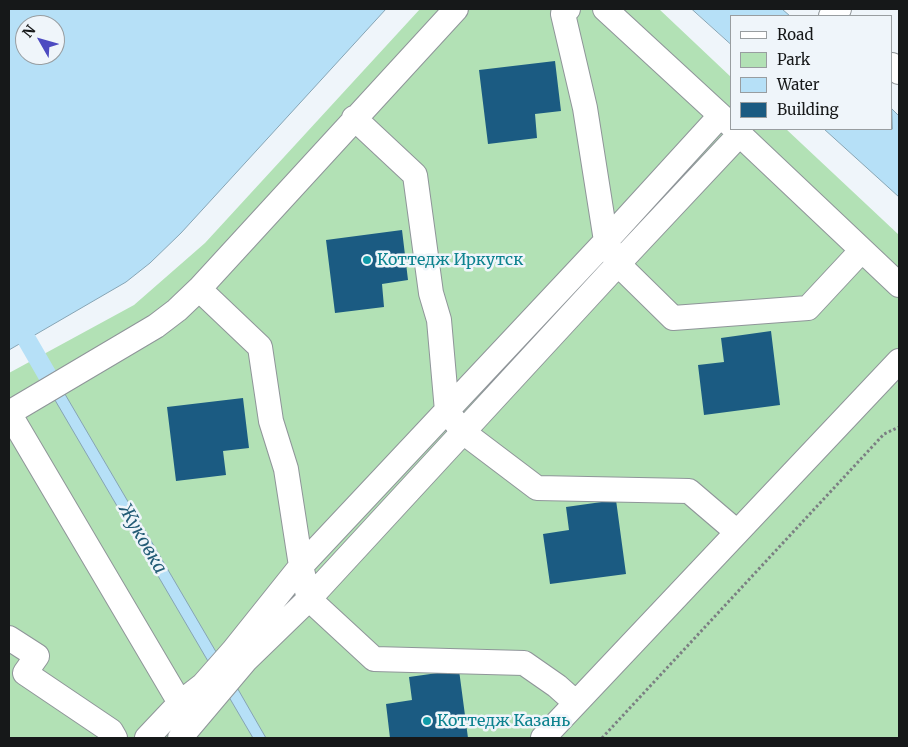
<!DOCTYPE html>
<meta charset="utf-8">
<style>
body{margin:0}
#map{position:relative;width:908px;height:747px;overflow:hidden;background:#eff5fa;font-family:Merriweather,serif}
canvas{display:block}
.frame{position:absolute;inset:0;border:10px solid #161819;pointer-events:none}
.legend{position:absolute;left:730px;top:15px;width:162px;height:115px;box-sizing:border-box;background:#eff5fa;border:1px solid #989da0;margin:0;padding:6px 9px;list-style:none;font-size:15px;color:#161819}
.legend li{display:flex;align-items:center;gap:10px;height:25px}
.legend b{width:25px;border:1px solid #989da0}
.north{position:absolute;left:15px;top:15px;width:50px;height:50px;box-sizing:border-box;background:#eff5fa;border:1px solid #989da0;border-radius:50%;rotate:308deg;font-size:14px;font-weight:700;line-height:20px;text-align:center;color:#161819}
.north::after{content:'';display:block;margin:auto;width:18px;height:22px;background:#4d4bc1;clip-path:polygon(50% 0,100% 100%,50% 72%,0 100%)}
</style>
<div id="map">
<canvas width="908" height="747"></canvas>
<div class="frame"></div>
<ul class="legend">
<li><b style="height:6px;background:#fff"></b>Road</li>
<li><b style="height:14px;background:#b2e1b5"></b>Park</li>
<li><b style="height:14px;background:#b6e0f7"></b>Water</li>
<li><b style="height:14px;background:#1b5b82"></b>Building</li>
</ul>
<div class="north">N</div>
</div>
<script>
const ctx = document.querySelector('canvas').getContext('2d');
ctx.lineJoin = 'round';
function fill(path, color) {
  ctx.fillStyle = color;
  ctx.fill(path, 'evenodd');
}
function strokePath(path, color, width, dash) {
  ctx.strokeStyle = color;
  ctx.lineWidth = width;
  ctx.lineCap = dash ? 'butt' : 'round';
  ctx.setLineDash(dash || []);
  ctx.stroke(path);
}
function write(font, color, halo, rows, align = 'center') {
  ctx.font = font + ' Merriweather,serif';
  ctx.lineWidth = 5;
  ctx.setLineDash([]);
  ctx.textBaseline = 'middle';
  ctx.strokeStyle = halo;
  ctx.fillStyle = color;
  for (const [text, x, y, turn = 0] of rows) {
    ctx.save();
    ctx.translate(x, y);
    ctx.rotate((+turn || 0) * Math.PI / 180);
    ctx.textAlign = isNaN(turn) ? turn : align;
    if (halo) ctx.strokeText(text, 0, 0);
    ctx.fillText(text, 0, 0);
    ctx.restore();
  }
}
fill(new Path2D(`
 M420,9h239l73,69v51h54l113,106v503h-890v-365l125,-68 71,-62z`), '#b2e1b5');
const water = new Path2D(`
 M9,9h377l-205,224 -31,30 -24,19 -117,68zM25,25h30v30h-30z
 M692,9h90l8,7h-58v29z
 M892,109l7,7v81l-75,-68h68z
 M45,360l194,331 27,47h-13l-218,-372z`);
fill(water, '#b6e0f7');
strokePath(water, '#86a4b4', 1);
strokePath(new Path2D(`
 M27,340l26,45`), '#b6e0f7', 19);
fill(new Path2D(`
 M555,61l6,50 -26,3 2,24 -49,6 -9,-74z
 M402,230l6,50 -26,4 2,23 -49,6 -9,-73z
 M771,331l9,74 -76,10 -6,-50 26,-3 -3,-24z
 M243,398l6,50 -26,3 3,24 -50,6 -9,-74z
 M616,500l10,74 -76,10 -7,-50 26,-4 -3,-23z
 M459,670l9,68h-78l-4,-34 26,-4 -3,-23z`), '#1b5b82');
const minor = new Path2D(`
 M568,9l-5,5 22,94 21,133 12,23 55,54 135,-10 54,-58
 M605,9l127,117
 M831,16l8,-7
 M892,65l7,7
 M354,118l61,57 16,118 8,27 8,91 16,21 74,56 152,3 48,41
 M734,129l165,156
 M199,289l61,58 11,74 15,48 15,97 8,33 65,60 150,4 33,23 19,17
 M9,413l147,-87 21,-16 22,-21 257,-280
 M9,413l171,290 6,14
 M9,638l28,18 -12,17 86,58 4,7
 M147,738l33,-35 23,-18 30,-34 68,-85 305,-325 114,-125
 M180,738l65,-77 64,-62 309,-335 122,-130
 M543,738l356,-377`);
strokePath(minor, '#8f9599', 26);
strokePath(new Path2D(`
 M602,738l282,-304 15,-7`), '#7b7f82', 3, [2.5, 2.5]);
strokePath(minor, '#fff', 24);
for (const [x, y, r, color] of [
 [367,260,5,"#0f9aa8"],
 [427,721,5,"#0f9aa8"]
]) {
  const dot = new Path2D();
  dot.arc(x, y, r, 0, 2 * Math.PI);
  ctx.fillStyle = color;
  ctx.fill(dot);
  strokePath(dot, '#eff5fa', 2);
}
write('16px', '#0d838f', '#eff5fa', [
 ["Коттедж Иркутск",377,260],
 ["Коттедж Казань",437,721]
], 'left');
write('italic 18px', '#235c76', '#eff5fa', [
 ["Жуковка",142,539,60]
]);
</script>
